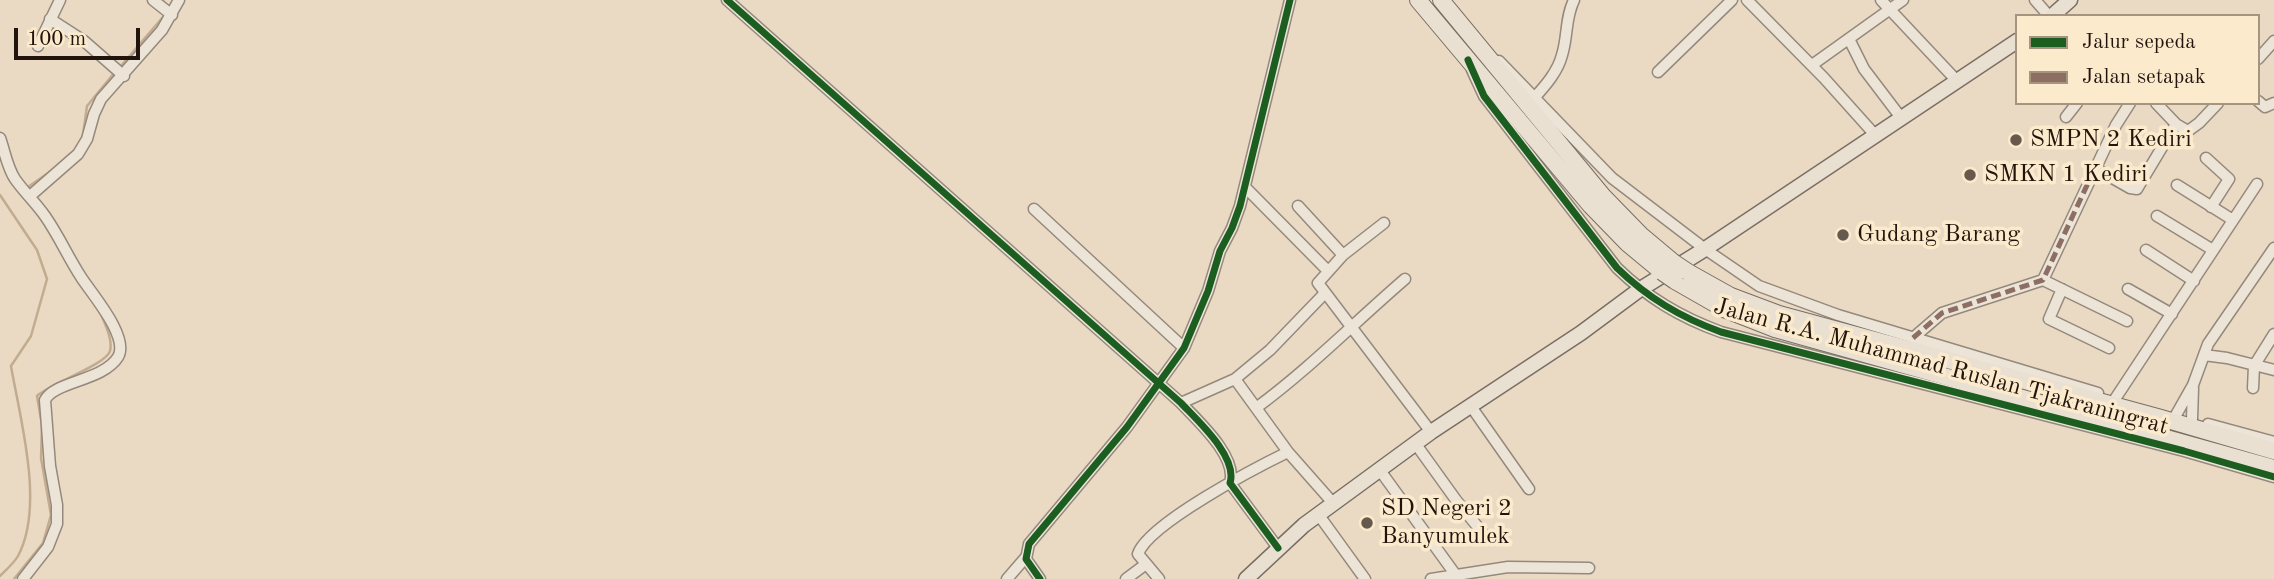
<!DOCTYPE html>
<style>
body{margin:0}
#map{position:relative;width:2274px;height:579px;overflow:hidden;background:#eadac3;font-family:"Old Standard TT",serif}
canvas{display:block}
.legend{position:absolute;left:2015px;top:14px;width:245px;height:91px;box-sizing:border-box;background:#fceacd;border:2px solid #a49480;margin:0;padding:9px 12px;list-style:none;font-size:21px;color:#21140d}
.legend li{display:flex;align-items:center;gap:14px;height:35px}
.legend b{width:35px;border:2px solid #a49480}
.scale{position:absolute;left:14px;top:28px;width:126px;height:32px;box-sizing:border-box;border:4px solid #21140d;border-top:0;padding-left:9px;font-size:21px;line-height:24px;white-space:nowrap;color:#21140d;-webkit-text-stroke:5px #fceacd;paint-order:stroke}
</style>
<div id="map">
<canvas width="2274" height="579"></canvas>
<ul class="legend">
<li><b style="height:9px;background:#1b5e20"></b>Jalur sepeda</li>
<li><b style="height:9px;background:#8d6e63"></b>Jalan setapak</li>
</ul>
<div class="scale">100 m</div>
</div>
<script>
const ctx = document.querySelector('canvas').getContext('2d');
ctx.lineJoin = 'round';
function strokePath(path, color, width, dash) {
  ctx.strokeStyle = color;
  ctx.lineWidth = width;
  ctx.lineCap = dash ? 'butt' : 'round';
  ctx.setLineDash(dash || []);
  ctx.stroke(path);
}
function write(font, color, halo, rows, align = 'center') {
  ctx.font = font + ' "Old Standard TT",serif';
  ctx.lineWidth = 7;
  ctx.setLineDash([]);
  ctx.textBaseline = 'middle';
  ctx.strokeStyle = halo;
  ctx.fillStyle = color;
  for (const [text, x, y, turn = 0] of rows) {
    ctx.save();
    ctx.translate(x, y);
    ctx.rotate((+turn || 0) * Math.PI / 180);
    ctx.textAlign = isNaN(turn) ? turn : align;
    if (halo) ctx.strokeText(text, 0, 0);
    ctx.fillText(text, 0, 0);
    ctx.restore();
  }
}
strokePath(new Path2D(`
 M120,67l43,-50
 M83,135l4,-29 28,-34
 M25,189l29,-20
 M0,195l37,55 10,29 -16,57 -20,30c9,53 34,140 7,190 -4,7 -12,14 -18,20
 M14,579l29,-36 8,-28 -10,-57 1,-33 -5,-29c13,-12 70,-32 73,-45 3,-12 -5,-26 -9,-37`), '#c2ac90', 2.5);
const minor = new Path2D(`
 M153,0l19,15
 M727,0l454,403c17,18 57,54 49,80l48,65
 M1747,0l77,78 52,58
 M1881,0l77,82
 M2035,0l14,16
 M50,19l34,22 40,35
 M1849,39l15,30 38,50
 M38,46l22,-46
 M2258,59l16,-18
 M1499,61l113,117 93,71 54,37 79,29 260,78
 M1812,65l91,-65
 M1472,70l12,26 133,172c31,30 63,49 104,64l463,119 90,26
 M1658,72l74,-72
 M1535,97c11,-12 23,-26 27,-42 6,-19 3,-37 12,-55
 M2258,101l7,6 9,-4
 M2156,103l20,21 12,7 11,-8 19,-20
 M2066,117l11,-14
 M0,138c5,14 7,29 15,41 9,13 21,24 30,37 14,20 23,41 36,61 10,16 49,60 37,80 -15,24 -63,24 -73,43l5,66 7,39v19l-9,23 -25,32
 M2206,158l23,21 -18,28
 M2095,168l35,20 7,1 39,-65
 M2177,185l56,35
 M1245,187l82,83
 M30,196l48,-42 9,-15 7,-25 7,-15 61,-69 17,-30
 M1298,206l45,49
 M1034,209l150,139
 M2157,216l56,34
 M1384,223l-41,32 -25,28 113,149
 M2146,250l48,31
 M2043,280l84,41
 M2062,289l-13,30 60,29
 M2128,289l44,25
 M1913,338l29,-25 101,-33 73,-155 14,-22
 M2204,355l23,3 47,12
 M1235,379l53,73 45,51
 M2253,388l1,-22 20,-32
 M2115,399l142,-215
 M1181,403l54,-24 35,-29 55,-57
 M1470,405l59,84
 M1256,408c53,-39 99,-86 149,-129
 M2176,415l17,-30 15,-41 66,-96
 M2192,419l1,-31
 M2208,424l66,18
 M1415,443l41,57 30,37
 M1379,469l76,105
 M1318,514l47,65
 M1007,579l19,-22
 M1040,579l-14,-20 3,-15 98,-117 57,-79 24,-57 12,-40 12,-23 8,-22 50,-206
 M1126,579l20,-15
 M1159,579l-21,-25c10,-30 119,-87 150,-102
 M1431,579l77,-12 81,1`);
const major = new Path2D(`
 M2052,16l18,-16
 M1246,579l58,-54 127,-93 150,-99 58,-43 66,-41 312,-208`);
const highway = new Path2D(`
 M1418,0l173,206 36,37 35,29
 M1441,0l162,196 39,40 31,26
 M1688,272l43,24 48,18 382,104 113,33
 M1675,281l49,28 51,20 499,139`);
strokePath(minor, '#94897c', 13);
strokePath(major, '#786e63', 17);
strokePath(highway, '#786e63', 18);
strokePath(minor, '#ede4d8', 10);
strokePath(major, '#e9e0d2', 14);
strokePath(highway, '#e9e0d2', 16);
const highwayBridge = new Path2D(`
 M1673,262l15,10
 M1662,272l13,9`);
strokePath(highwayBridge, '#786e63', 18, []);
strokePath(highwayBridge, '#e9e0d2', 16);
strokePath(new Path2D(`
 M1913,338l29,-25 101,-33 52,-112`), '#8d6e63', 5, [10, 5]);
strokePath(new Path2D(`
 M727,0l454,403c17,18 57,54 49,80l48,65
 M1468,60l16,36 133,172c31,30 63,49 104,64l463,119 90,26
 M1040,579l-14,-20 3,-15 98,-117 57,-79 24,-57 12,-40 12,-23 8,-22 50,-206`), '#1b5e20', 7);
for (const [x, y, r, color] of [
 [2016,140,7,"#67594d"],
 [1970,175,7,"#67594d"],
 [1843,235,7,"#67594d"],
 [1367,523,7,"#67594d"]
]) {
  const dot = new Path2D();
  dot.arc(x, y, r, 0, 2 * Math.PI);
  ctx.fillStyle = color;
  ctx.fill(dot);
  strokePath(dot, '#fceacd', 2.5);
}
write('24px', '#21140d', '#fceacd', [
 ["SMPN 2 Kediri",2030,140],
 ["SMKN 1 Kediri",1984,175],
 ["Gudang Barang",1857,235],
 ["SD Negeri 2",1381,509],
 ["Banyumulek",1381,537]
], 'left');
write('24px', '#21140d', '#fceacd', [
 ["Jalan R.A. Muhammad Ruslan Tjakraningrat",1941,367,15]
]);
</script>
